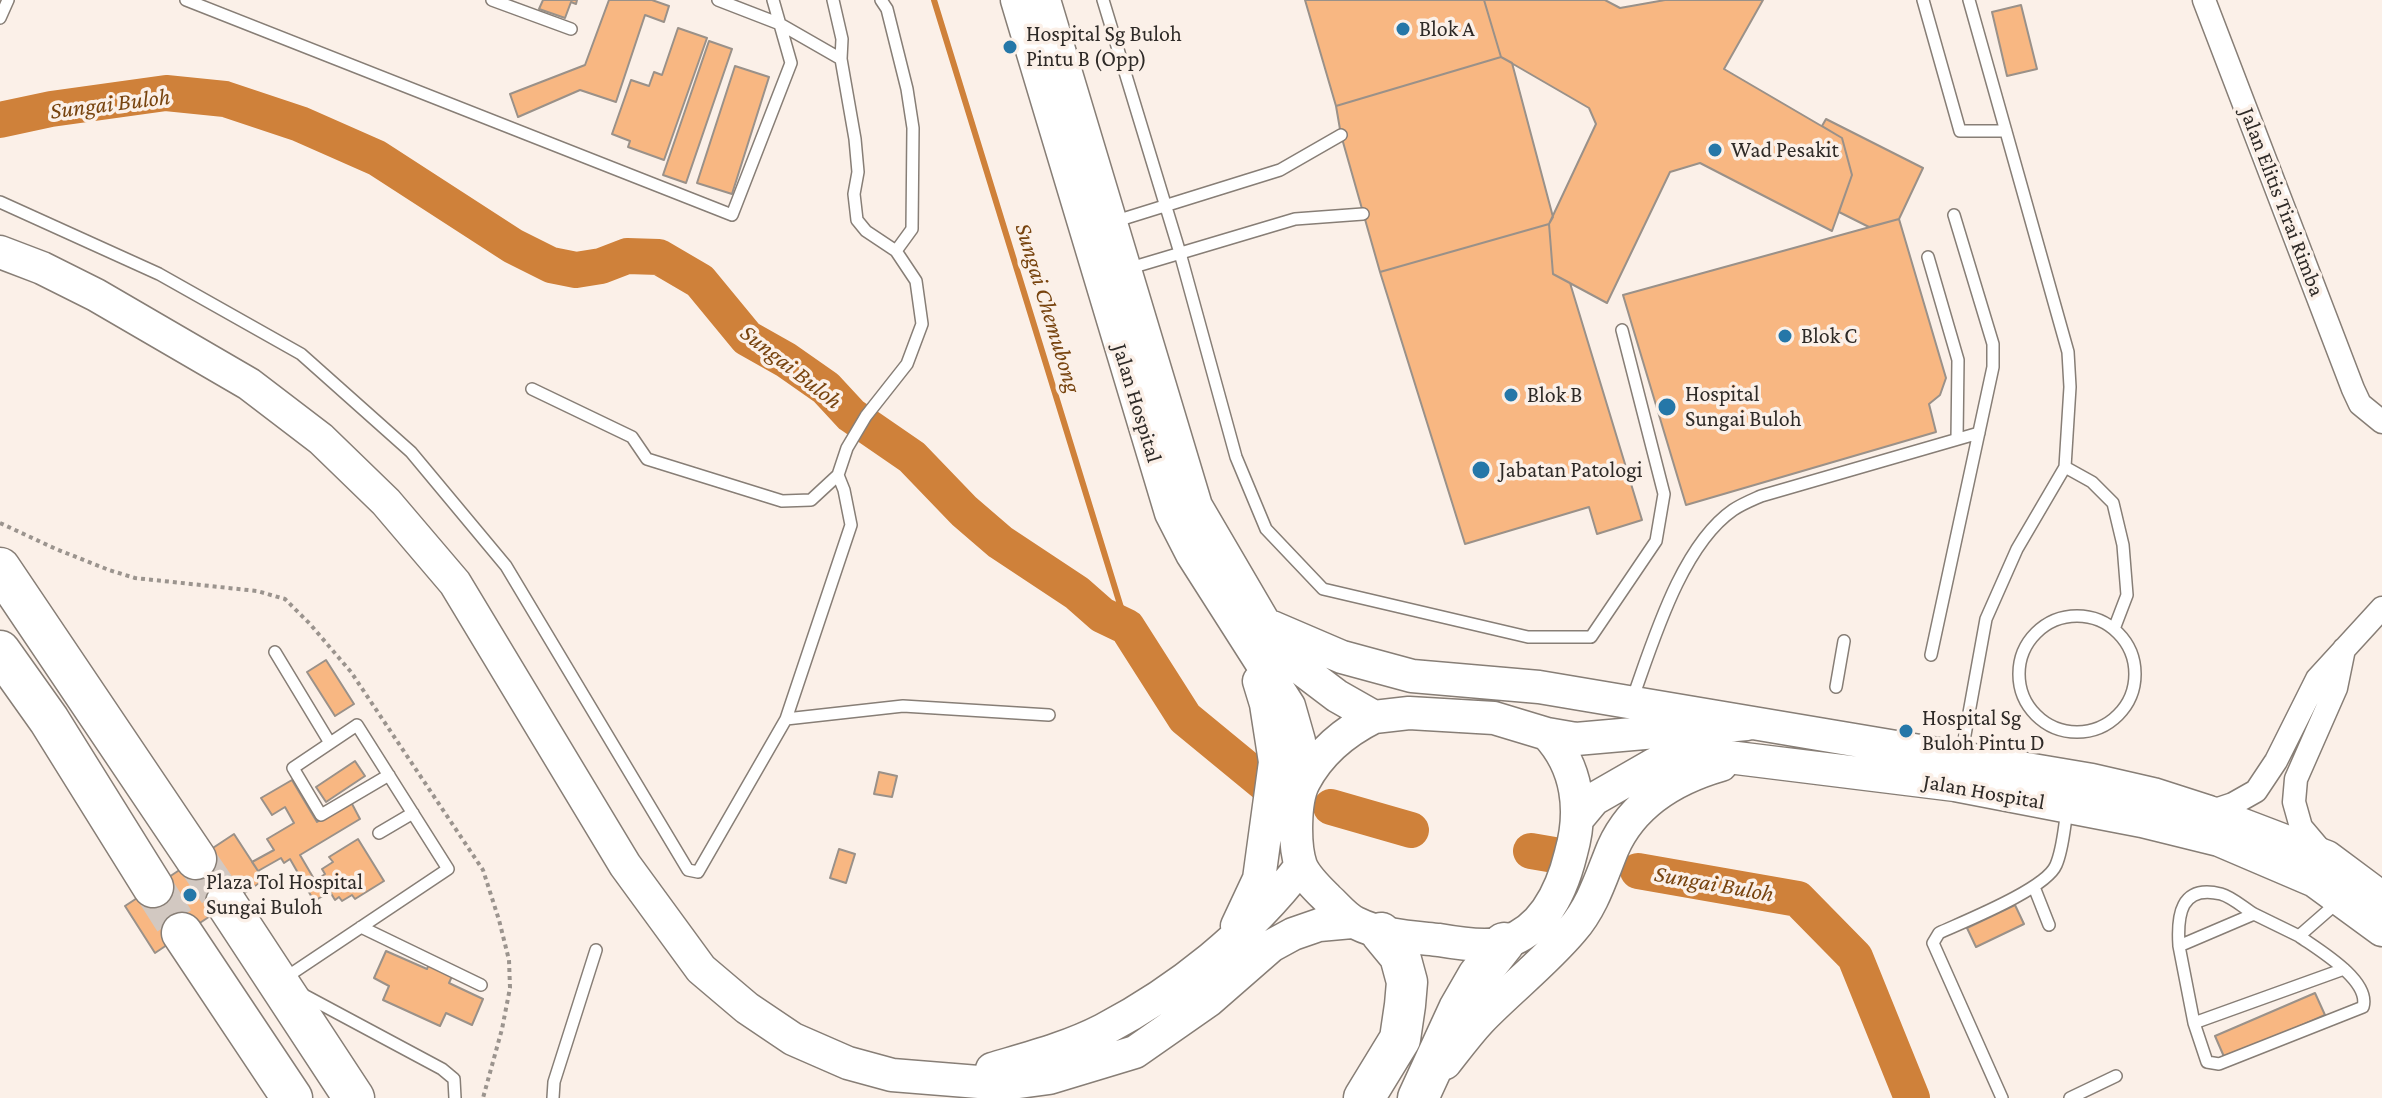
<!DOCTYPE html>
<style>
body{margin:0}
canvas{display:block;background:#fbf0e8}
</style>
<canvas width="2382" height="1098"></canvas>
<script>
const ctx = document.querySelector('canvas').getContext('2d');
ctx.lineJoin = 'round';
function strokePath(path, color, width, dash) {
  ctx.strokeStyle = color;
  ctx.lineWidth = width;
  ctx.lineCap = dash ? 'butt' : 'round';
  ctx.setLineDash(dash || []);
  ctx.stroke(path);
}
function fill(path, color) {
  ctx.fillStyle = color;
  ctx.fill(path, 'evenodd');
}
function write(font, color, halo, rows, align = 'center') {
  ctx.font = font + ' "Crimson Pro",serif';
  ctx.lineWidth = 7;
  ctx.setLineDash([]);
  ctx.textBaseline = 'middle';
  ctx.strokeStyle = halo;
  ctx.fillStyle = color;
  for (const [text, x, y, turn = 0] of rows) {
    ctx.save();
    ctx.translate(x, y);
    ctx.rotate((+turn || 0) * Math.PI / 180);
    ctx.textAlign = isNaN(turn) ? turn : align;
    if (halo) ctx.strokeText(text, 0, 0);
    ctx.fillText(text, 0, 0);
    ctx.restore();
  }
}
strokePath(new Path2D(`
 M934,0l193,627`), '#cf813a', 6);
strokePath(new Path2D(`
 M0,120l51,-11 115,-16 59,6 75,25 77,34 136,88 38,19 25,5 25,-4 26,-10 32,1 41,24 47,57 39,22 40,28 25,27 61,42 52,54 36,31 77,51 25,22 25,12 58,91 79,65
 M1331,807l80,23
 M1531,851l35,6
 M1638,871l160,28 57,58 57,141`), '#cf813a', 36);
const building = new Path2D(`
 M543,0h34l-1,4 -5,-2 -6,16 -26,-9z
 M609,0h43l17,6 -5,16 -19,-7 -29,87 -36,-12 -62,27 -8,-23 75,-29z
 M1305,0h179l17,57 -165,49z
 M1484,0h121l15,8 45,-8h98l-39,69 118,69 10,37 -20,56 -132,-68 -30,9 -63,131 -54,-29 -4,-50 47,-100 -7,-16 -88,-51z
 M2021,5l16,64 -30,7 -15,-64z
 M678,28l29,10 -43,122 -36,-13 2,-6 -18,-7 19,-54 18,6 5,-14 8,3z
 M709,41l23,8 -46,134 -23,-8z
 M1501,57l11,6 41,154 -4,7 -169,48 -39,-137 -5,-29z
 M735,66l34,11 -37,117 -35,-11z
 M1826,119l97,49 -24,51 -30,8 -30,-15 13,-37 -10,-37 -20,-12z
 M1899,219l47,159 -6,17 -11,9 7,28 -250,73 -63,-210z
 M1549,224l4,50 17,9 72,237 -45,14 -8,-27 -124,37 -85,-272z
 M326,660l28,44 -19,12 -28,-44z
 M355,761l10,15 -39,26 -10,-15z
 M879,772l18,4 -5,21 -18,-3z
 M292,780l25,42 34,-20 9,17 -60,36 17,29 6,-4 7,12 -16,9 -24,-42 -6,4 -3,-5 -23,13 -6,-9 22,-12 -7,-11 27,-16 -9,-16 -13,8 -11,-17z
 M234,834l30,46 -109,73 -30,-47z
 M358,839l26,42 -29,18 -3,-4 -10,6 -3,-4 -4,3 -14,-23 4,-3 -3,-5 11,-7 -4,-5z
 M839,849l16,5 -9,29 -16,-5z
 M2015,905l9,19 -48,23 -9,-19z
 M386,951l41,18 2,-5 24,10 -4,9 34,16 -11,26 -26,-12 -6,13 -57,-26 6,-14 -15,-8z
 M2315,993l10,22 -100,44 -10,-23z`);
fill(building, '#f8b782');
strokePath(building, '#9a9189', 2);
strokePath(new Path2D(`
 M196,859l30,44
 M153,887l29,46`), '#d2c8c1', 40, [40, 20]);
const lane = new Path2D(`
 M186,0l546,215 59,-152 -18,-63
 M492,0l79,29
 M718,0l62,24 61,35
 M881,0l6,9 20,80 6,39 -1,101 -16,22
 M1103,0l77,253 56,204 30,72 57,60 205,48h63l65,-96 8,-47 -42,-164
 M1923,0l37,131h46
 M0,18l8,-18
 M0,202l159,72 142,80 110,98 95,114 182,304 10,2 88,-153 65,-194 -7,-35 -6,-15 9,-27 19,-32 41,-52 15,-40 -6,-43 -20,-30 -30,-20 -9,-11 -3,-26 4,-22 -3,-33 -14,-80 1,-20 -9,-39
 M1113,222l167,-52 61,-35
 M1928,257l30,103 -1,79
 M1127,269l168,-50 68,-5
 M532,389l100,48 15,22 135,42 29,-1 27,-25
 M2065,467l27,15 21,21 10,42 4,50 -13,34
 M2019 674a58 58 0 1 1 116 0a58 58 0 1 1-116 0Z
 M275,652l55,91
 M1931,655l62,-288v-23l-39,-129
 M1836,687l8,-46
 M1632,700c21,-58 49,-154 101,-190 9,-6 19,-10 28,-14l218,-63
 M786,719l117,-13 146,9
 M1961,757l25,-138 31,-70 48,-82 5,-80 -2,-35 -99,-352
 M379,833l34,-20
 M2034,887l15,38
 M361,927l120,58
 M2299,936c18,13 72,44 64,71l-144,57 -12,-2 -13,-39 -15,-77 75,-32 45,22 40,-35
 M2179,946c-2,-30 1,-62 42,-52 11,3 23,14 33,20
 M282,980l166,-111 -91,-144 -64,43 28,47 68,-40
 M302,994l140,75 12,10 1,19
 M2194,1023l150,-54
 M553,1098l1,-16 42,-132
 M2002,1098l-69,-155 6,-10c26,-12 107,-44 117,-68 7,-16 8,-37 11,-54
 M2070,1098l46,-22`);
const street = new Path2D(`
 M2204,0l149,389 7,15 22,18
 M2209,812l24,-8 23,-13 20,-30 41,-82 65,-71
 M2323,853l-22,-26 -7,-25 2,-23 40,-91 8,-39`);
const secondary = new Path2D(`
 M1017,0l154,513 21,41 97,152 10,35 4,42
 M1044,0l152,506 69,118 39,47 33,25 37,21 35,-4 85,5 53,16 29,5 171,-15
 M0,252l42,16 54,27 153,89 72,55 65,63 69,81 170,282 76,104 46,39 46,31 55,24 44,12 111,9 46,-6 86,-26 73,-51 63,-55 22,-12 26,-9 33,-3
 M1272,627l70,30 70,19 127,11 553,93 61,14 56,18 118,45 55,41
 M1374,717c-28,14 -55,36 -70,65 -10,19 -10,64 -3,84 5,12 18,24 27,33 9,8 17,19 28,24 26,13 54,14 83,17 17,3 50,8 67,2 39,-13 56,-52 65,-89 12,-42 7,-86 -24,-119
 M1579,817l15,-18 61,-35 49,-10 251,31 187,36 77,19 96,41 67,49
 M1237,926l22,-47 16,-117 -9,-58 -7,-23
 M1445,1063c11,-14 22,-29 35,-43 30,-31 64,-57 92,-90 21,-24 29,-53 41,-82 20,-45 63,-70 108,-83
 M992,1069c37,-11 76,-21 111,-39 76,-40 146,-96 198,-164`);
const highway = new Path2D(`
 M0,568l196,291
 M0,651l49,69 104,167
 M226,903l128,195
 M182,933l110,165
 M1364,1098l36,-59 5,-34 2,-23 -7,-26 -19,-23
 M1418,1098l41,-89 19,-33 26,-33`);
strokePath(lane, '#877e76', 14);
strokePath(street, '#877e76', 25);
strokePath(secondary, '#877e76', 35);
strokePath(highway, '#877e76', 43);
strokePath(new Path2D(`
 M0,523l56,26 53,21 26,8 122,13 28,8 25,25 41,48 132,198 16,50 10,40 1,28 -8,41 -19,69`), '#9b948e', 4, [4, 4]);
strokePath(lane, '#fff', 11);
strokePath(street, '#fff', 22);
strokePath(secondary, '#fff', 32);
strokePath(highway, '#fff', 40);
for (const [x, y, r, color] of [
 [1403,29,8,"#2577a8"],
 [1010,47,8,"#2577a8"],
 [1715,150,8,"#2577a8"],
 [1785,336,8,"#2577a8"],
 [1511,395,8,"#2577a8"],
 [1667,407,10,"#2577a8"],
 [1481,470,10,"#2577a8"],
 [1906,731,8,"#2577a8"],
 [190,895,8,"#2577a8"]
]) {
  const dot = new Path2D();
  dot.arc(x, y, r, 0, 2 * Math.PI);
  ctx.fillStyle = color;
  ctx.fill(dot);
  strokePath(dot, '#fbf0e8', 3);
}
write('22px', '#2e2a27', '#fbf0e8', [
 ["Blok A",1419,29],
 ["Hospital Sg Buloh",1026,34],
 ["Pintu B (Opp)",1026,59],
 ["Wad Pesakit",1731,150],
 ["Blok C",1801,336],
 ["Hospital",1685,394],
 ["Sungai Buloh",1685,419],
 ["Blok B",1527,395],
 ["Jabatan Patologi",1499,470],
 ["Hospital Sg",1922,718],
 ["Buloh Pintu D",1922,743],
 ["Plaza Tol Hospital",206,882],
 ["Sungai Buloh",206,907]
], 'left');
write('22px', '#2e2a27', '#fbf0e8', [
 ["Jalan Elitis Tirai Rimba",2282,202,69],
 ["Jalan Hospital",1137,403,73],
 ["Jalan Hospital",1984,792,10]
]);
write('italic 24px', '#77430e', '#fbf0e8', [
 ["Sungai Buloh",110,104,-7],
 ["Sungai Chemubong",1048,308,73],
 ["Sungai Buloh",791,367,38],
 ["Sungai Buloh",1714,884,10]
]);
</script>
